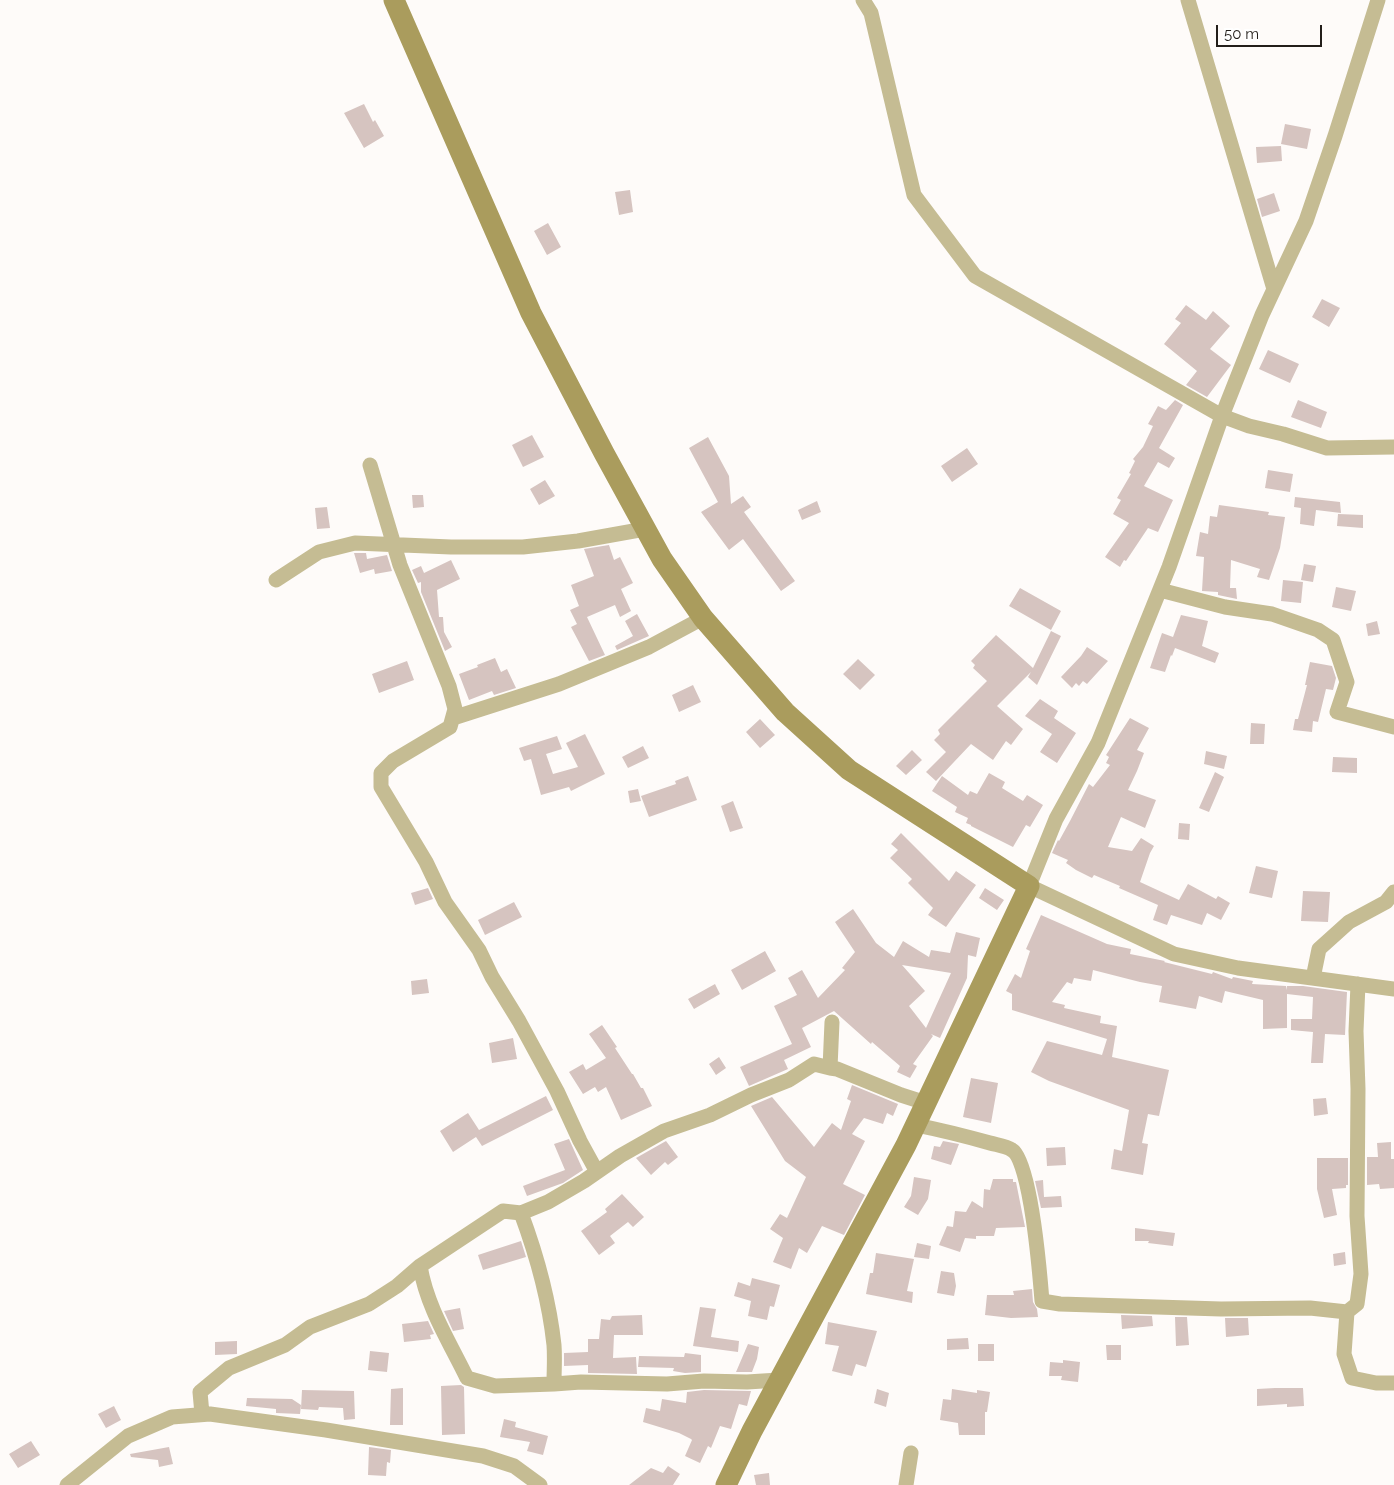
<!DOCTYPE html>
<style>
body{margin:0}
#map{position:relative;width:1394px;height:1485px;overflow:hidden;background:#fefbf9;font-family:Raleway,sans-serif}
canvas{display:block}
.scale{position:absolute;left:1216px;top:25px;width:106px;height:22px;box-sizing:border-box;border:2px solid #231e1a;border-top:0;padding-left:6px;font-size:15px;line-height:18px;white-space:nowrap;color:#231e1a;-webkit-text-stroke:4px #fff;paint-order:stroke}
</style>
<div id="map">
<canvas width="1394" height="1485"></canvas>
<div class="scale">50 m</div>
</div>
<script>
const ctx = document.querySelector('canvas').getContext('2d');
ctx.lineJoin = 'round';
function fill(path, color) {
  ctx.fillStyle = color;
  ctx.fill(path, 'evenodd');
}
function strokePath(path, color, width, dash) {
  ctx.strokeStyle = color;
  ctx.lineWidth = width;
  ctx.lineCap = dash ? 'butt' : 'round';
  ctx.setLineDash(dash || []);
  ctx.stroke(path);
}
fill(new Path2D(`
 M364,104l9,18 2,-2 9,16 -20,12 -20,-35z
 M1285,124l26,5 -4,20 -26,-5z
 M1281,146l1,15 -25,2 -1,-16z
 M630,190l3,22 -14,3 -4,-23z
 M1274,193l6,18 -18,6 -5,-18z
 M548,223l13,24 -14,8 -13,-24z
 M1322,299l18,9 -11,19 -17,-10z
 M1186,305l20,15 7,-9 17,15 -20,23 21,16 -24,32 -21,-12 11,-14 -33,-27 17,-21 -6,-4z
 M1268,350l31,14 -9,19 -31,-14z
 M1175,400l8,5 -24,43 16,10 -6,10 -11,-6 -14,24 29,14 -15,32 -10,-4 -22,33 -2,-1 -4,7 -15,-10 24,-34 -16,-9 8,-14 -4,-2 14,-24 -2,-1 6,-12 -2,-2 10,-12 10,-21 -5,-2 10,-18 8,4z
 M1298,400l29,12 -6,16 -30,-11z
 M532,435l12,22 -21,10 -11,-22z
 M708,437l21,39 2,28 12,-8 8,11 -7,5 51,69 -14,10 -38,-52 -14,11 -28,-38 17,-10 -29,-54z
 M967,448l11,16 -26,18 -11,-16z
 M1268,470l25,4 -3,18 -25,-4z
 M545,480l10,16 -16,9 -9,-16z
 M412,495h11l1,12 -11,1z
 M1295,497l45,5 1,11 -25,-3 -2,16 -14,-2 1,-16 -7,-1z
 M817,501l4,11 -19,8 -4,-10z
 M1219,505l50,7 -1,3 17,2 -5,31 -11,32 -12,-3 3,-8 -29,-9 -1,28h6l1,11 -19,-4v-3l-16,-1 2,-34 -8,-1 4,-24 8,2 2,-18 7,1z
 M327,507l3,21 -13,1 -2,-21z
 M1338,514l25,1v13l-26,-2z
 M609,545l5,15 6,-3 13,26 -12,6 10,22 -11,6 -5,-12 -28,12 18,38 -16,6 -18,-34 6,-3 -7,-14 9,-4 -8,-21 23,-9 -10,-27z
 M354,553h12l1,6 20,-4 5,16 -17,3 -1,-5 -14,4z
 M451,560l9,19 -23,11 2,27h4l1,15 8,15 -7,4 -24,-59v-10l-3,1 -6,-13 9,-4 3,7z
 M1304,564l12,2 -3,16 -12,-2z
 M1283,580l20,2 -2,21 -20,-2z
 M1336,587l20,4 -5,20 -19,-4z
 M1020,588l41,23 -10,19 -42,-24z
 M637,614l12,22 -32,14 -2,-4 18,-10 -8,-15z
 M1181,615l27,6 -6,25 17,7 -4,10 -40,-15 -3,8 -1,-1 -6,17 -15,-4 12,-35 11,4z
 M1377,621l3,13 -12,2 -2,-12z
 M1051,631l10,5 -24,49 -9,-8 3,-5 -34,34 26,23 -12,16 -5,-4 -13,19 -22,-16 -35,37 -10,-9 20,-20 -12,-12 6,-6 -2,-4 49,-49 -14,-13 2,-3 -4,-4 25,-26 37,33z
 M1087,647l21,14 -21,23 -4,-3 -4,5 -3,-3 -4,5 -11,-11 20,-21z
 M495,658l6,14 6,-3 9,19 -22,7 -2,-4 -23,9 -10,-26 19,-7 -1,-2z
 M858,659l17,16 -15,15 -17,-16z
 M407,661l7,19 -35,13 -7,-19z
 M1310,662l22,4 4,12 -3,12 -7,-1 -8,33 -5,-1 -1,11 -19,-2 2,-11h3l9,-34h-2z
 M693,685l8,17 -22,10 -7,-17z
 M1040,699l18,12 -4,7 22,15 -19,30 -17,-11 12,-18 -27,-18z
 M1130,718l19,10 -12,22 7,3 -7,18 -9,19 28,10 -11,28 -24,-11 -13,30 24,4 9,-13 13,8 -4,7 -10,29 39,18 9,-16 28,15 2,-3 12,7 -9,17 -14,-7 -5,12 -31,-10 -4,10 -14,-5 5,-15 -39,-17 1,-2 -26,-11 -2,3 -16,-8 -10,-7 2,-3 -16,-7 6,-13 1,1 11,-20 19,-37 4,3 17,-22 -4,-2 3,-6 -3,-2z
 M760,719l15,16 -15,13 -14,-16z
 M1251,723l14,1 -1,20h-14z
 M585,734l20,40 -34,17 -2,-4 -28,8 -10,-36 -7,2 -5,-13 38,-12 5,13 -16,5 7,20 25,-7 -12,-24z
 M643,746l6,12 -21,10 -6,-11z
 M912,750l10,10 -16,15 -10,-9z
 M1206,751l21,5 -3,13 -20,-5z
 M1333,757l24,1v15l-25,-1z
 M1215,772l9,5 -15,35 -10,-4z
 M989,773l16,9 -3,6 21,13 4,-6 16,10 -13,22 -4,-2 -13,22 -42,-21v-1l-5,-2 2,-5 -13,-6 2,-5 -25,-16 10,-15 26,19 2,-4 7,3z
 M688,776l9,24 -48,17 -8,-21 35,-12 -1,-3z
 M638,789l3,12 -11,2 -2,-12z
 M733,801l10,27 -13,4 -9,-26z
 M1179,823l11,1 -1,16 -11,-1z
 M901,833l48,48 7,-10 20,14 -30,42 -18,-12 5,-7 -25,-25 4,-4 -22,-21 8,-8 -7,-6z
 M1256,866l22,5 -6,27 -23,-5z
 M428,888l5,11 -18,6 -4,-12z
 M985,888l19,12 -7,10 -18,-12z
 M1303,891l27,1 -2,30 -27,-1z
 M514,902l8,15 -37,18 -7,-15z
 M853,909l23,34 18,14 9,-16 26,16 2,-7 19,3 6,-21 24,6 -4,19 -8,-2 -1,23 -27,60 -9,-4 2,2 -20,28 4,2 -7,12 -13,-6 3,-6 -28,-24 -1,2 -37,-33 -32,17 9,19 -27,13 4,9 -39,17 -9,-19 52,-23 -18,-38 23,-11 -9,-17 14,-8 16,28 27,-28 -3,-2 13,-16 -20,-30zM902,965l49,8 -25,55 -17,-22 16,-15z
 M1041,915l66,29 24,5 -1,5 35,7 -1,1 48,12 1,-2 19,7 1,-2 20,4 -1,3 34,2v4l1,-4h16l44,6 -2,43 -20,-1 -2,29h-12l2,-31 -22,-2v-11h21l1,-22 -26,-3v34l-24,1v-29l-38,-9 -3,12 -23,-7 -3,13 -37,-7 3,-16 -22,-4 -47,-12 -2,11 -17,-3 -2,6 -5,-2 -15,20 13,3 -1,3 37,8 -1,7 17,3 -5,31 57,13 -10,46 -11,-2 -6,29 6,1 -5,31 -32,-6 3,-20 8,2 7,-41 -80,-29 -18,-9 16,-31 55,14 5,-16 -95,-29v-16l-6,-3 9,-17 6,4 9,-27 -4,-2z
 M765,951l11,20 -34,19 -11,-20z
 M427,979l2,14 -17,2 -1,-14z
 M715,984l5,10 -26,15 -6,-10z
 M602,1025l15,22 -2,1 17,26h1l8,14h2l9,18 -31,14 -15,-33 -8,5 -3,-5 -12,7 -14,-22 14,-8 3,6 20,-12 -17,-24z
 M513,1038l4,21 -25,4 -3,-20z
 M719,1057l7,11 -10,7 -7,-11z
 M971,1078l27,5 -7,40 -28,-6z
 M852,1085l46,19 -5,12 -6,-3 -4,11 -19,-6 -12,16 13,7 -22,43 22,11 -21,40 -22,-9 -15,27 -8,-5 -8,21 -18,-7 10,-24 -13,-9 10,-15 7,4 19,-41 -21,-16 -34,-55 21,-9 42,50 18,-24 9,7 10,-29 -4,-2z
 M546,1096l7,14 -71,36 -6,-9 -23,15 -13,-21 28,-18 11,17z
 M1326,1098l2,16 -14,2 -1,-17z
 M569,1139l14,31 -20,13 -36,13 -4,-10 42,-16 -11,-26z
 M666,1141l12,16 -10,8 -3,-3 -14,13 -15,-17z
 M943,1141l16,3 -8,21 -20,-6 3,-13 6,1z
 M1391,1142v17h3v29l-14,1 -1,-5 -12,1v-28h11l-1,-14z
 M1065,1147l1,18 -19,1 -1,-18z
 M1317,1158h31v27h-2v3l-14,1 5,26 -13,3 -7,-29z
 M914,1177l17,3 -3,19 -10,16 -14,-8 7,-11z
 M993,1179h20v3h3l9,45 -29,1 -2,8h-18v3l-11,-1 -5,14 -21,-7 8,-19 6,1 2,-16 11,1 6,-11 11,7 1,-19 6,1z
 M1043,1180l1,17 17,-1 1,11 -21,1 -6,-27z
 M622,1194l22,23 -11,10 -5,-5 -18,14 5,7 -16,12 -18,-24 26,-19 -2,-3z
 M1135,1228l40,5 -2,13 -25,-3 1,-2h-14z
 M521,1241l5,16 -43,13 -5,-15z
 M917,1243l14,3 -2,13 -15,-2z
 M1345,1252l1,12 -12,2 -1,-12z
 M876,1253l38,6 -7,32 6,1 -1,11 -46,-9 4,-21h3z
 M941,1271l13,2 2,13 -2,10 -17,-3z
 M752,1278l28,7 -6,22 -4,-1 -3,14 -19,-4 3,-15 -17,-5 4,-14 12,4z
 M1032,1289l1,13 4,7 1,8 -27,1 -26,-3 2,-20h27l-1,-4z
 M700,1307l16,2 -5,28 28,4 -1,11 -45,-6z
 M460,1308l4,21 -11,2 -9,-20z
 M642,1315l1,20h-29l-1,23 23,-1 1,17 -49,-1v-8l-24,1v-13l24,-1v-13h11l2,-20 9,1 2,-4z
 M1121,1315l31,1 1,10 -31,3z
 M1175,1317h12l2,28 -13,1z
 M1225,1318h23l1,17 -23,2z
 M428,1321l6,13 -4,1 1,4 -27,3 -2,-18z
 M828,1322l49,9 -11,36 -10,-3 -4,12 -20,-5 7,-25 -14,-2z
 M968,1338l1,11 -22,1v-11z
 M237,1341v13l-22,1v-13z
 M748,1344l11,3 -2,12 -5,13h-16z
 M978,1344h16v17h-16z
 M1106,1345h15v15h-14z
 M370,1351l19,2 -2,19 -19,-2z
 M685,1353l16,2v17l-16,1 -12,-2 1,-3 -36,-1 1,-11 45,1z
 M1063,1360l17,2 -2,20 -17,-2 1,-4h-13l1,-14 13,1z
 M461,1385l3,2 1,47 -23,1 -1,-49z
 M403,1388v37h-13l1,-36z
 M1275,1388h28l1,18 -17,1v-3l-30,2v-17z
 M877,1389l12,4 -3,14 -12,-4z
 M952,1389l25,4v-3l13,2 -3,20h-2v23h-26l-1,-12 -18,-3 3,-21 8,1z
 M302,1390l52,1 1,28 -11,1 -1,-12 -24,-1 -1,3 -17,-1z
 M704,1390l47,1 -4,15 -8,-2 -8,25 -11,-3 -9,22 -3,-2 -8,17 -15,-7 7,-16 -1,-1 -12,-6 -36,-11 3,-14 14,3 2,-12 24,4 1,-11z
 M247,1398l45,1 9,6 -1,9 -24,-1v-4l-30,-3z
 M114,1406l7,14 -15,8 -8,-14z
 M504,1419l12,3 -1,5 33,9 -5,19 -16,-4 3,-9 -30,-5z
 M31,1441l9,14 -22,13 -9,-14z
 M169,1447l4,17 -14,3 -1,-7 -27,-3 -1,-3z
 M369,1447l22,3 -1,13 -3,-1 -1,14 -18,-1z
 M668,1466l12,8 -7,11h-44l22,-17 12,5z
 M769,1473l1,12h-14l-2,-10z`), '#d6c4c0');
strokePath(new Path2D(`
 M863,0l8,13 43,182 61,81 247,140 27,10 34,8 44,14 67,-1
 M1188,0l86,289
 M1378,0l-43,136 -29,85 -44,94 -40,101 -53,151 -71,176 -42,76 -27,67 145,68 64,14 156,21
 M370,465l30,100 49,121 6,23 -5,18 -57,34 -12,12v14l45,75 19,40 34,48 13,27 27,44 38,70 23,50 17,31
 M276,580l43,-28 36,-9 96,4h72l55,-6 67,-12
 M1160,590l65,17 47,7 46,16 15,10 14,42 -10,30 57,15
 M453,718l106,-34 90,-37 54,-29
 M1313,978l6,-29 30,-27 37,-20 8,-10
 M1358,984l-2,47 2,58 -1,127 4,58 -4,30 -10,8 -3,42 8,24 24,5h18
 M832,1022l-2,46 7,1 64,26 25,8
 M916,1125c25,5 49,11 74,18 7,2 16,3 22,7 19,11 28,126 30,151l18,3 161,5 89,-1 37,4
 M521,1213c16,43 28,86 33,132 1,13 0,26 0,39l27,-2 86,2 37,-3 43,1 32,-2
 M420,1266c7,41 29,75 47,112l28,8 59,-2
 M202,1414l-2,-22 29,-24 56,-23 25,-18 59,-23 28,-18 23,-20 83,-55 18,2 27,-11 36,-21 36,-25 44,-25 46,-16 41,-20 38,-15 25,-16 16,4
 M67,1485l61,-49 44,-19 38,-3 116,16 157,26 31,10 26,19
 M906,1485l5,-32`), '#c5bc93', 15);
strokePath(new Path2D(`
 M394,0l137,313 73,140 58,106 41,59 82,94 64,58 180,116 -123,259 -154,286 -26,54`), '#aa9c5d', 21);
</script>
